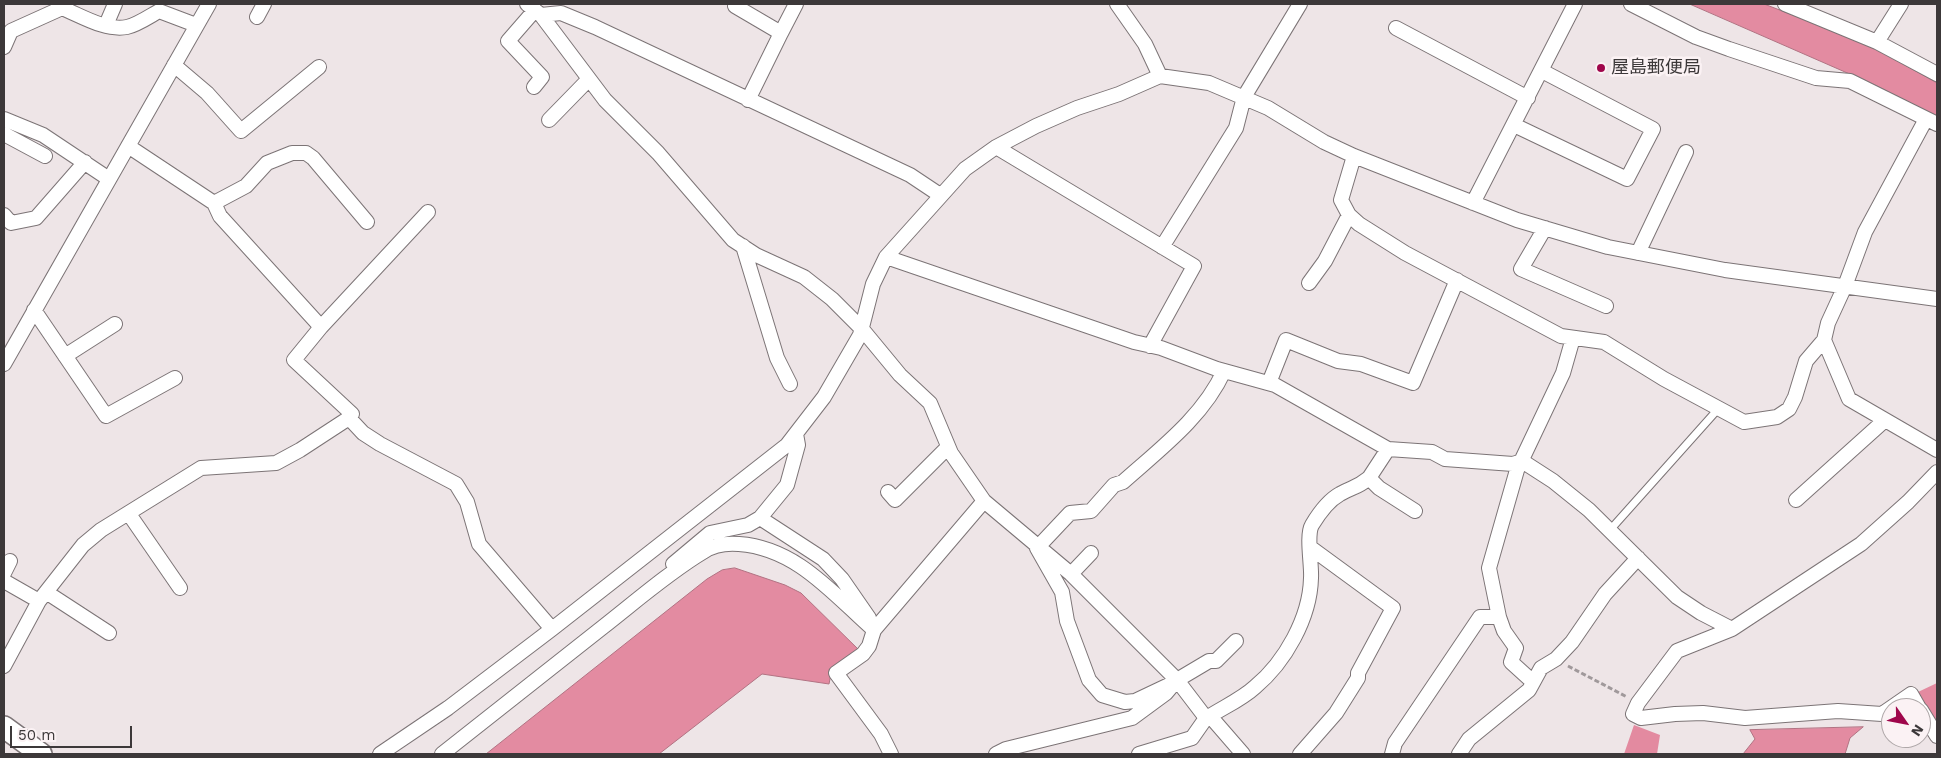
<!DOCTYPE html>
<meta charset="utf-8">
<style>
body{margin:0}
#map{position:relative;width:1941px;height:758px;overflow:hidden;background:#eee5e7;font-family:"Work Sans",sans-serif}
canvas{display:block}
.frame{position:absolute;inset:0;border:5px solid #3c3839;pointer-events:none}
.north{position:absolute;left:1881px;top:698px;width:50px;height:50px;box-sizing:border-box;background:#fbf2f4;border:1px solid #afa8a9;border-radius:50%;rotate:123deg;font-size:14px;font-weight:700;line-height:20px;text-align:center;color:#3c3839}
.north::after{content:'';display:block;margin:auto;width:18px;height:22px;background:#9f064b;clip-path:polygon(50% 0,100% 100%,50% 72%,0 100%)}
.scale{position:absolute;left:10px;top:726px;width:122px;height:22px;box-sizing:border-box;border:2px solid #3c3839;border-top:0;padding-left:6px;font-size:15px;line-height:18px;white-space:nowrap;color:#3c3839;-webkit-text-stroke:4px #fbf2f4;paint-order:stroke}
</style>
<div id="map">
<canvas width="1941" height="758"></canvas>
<div class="frame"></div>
<div class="north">N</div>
<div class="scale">50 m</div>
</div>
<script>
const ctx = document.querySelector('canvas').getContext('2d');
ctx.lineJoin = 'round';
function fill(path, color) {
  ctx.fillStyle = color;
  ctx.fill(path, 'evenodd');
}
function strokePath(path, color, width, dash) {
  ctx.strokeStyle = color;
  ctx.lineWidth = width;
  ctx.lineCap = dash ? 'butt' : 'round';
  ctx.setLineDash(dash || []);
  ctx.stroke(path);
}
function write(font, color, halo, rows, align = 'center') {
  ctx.font = font + ' "Work Sans","Noto Sans JP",sans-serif';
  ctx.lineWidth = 5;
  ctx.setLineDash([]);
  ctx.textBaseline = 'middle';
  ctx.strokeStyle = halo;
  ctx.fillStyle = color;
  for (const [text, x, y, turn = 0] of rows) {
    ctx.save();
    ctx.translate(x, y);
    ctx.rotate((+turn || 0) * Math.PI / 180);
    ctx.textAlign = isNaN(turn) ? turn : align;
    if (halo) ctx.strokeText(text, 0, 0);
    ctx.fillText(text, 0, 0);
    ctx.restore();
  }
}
fill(new Path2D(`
 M1937,683v42l-19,-33z
 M1634,725l26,10 -3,19h-33z`), '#e38aa0');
const water = new Path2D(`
 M1690,4h74l102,39 71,40v33l-76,-37z
 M735,568l50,17 16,8 59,58 -28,18 -3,15 -67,-10 -103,80h-173l221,-175 15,-9z
 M1863,727l-13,11 -5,16h-102l12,-15 -5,-9z`);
fill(water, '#e38ba1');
strokePath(water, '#b17282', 1);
const service = new Path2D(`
 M1610,530l109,-122`);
const minor = new Path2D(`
 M527,4l14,11 20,-2 34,14 315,148 30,20
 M1117,4l28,40 15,32
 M1631,4l65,33 33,12 87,29 34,3 87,43
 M1785,4l92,38
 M1901,4l-24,38 60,32
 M735,6l46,27 -33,67
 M541,15l64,85 53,53 75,87 23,15 48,22 28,22 30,30 38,46 30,28 21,50 33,48 87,73 106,106 29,38 4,-2 33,38
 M257,17l7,-13
 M106,25l9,-21
 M1396,28l132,70
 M781,33l15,-29
 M4,47l7,-16 51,-23c20,8 43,23 65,19 10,-2 23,-11 32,-16l37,14
 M174,65l33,28 34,38 78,-64
 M534,87l8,-10 -34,-36 27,-31
 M4,119l39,16 66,44
 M1926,119l-61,113 -20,54 -17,37 -4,17 25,59 88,51
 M549,120l40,-41
 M1514,125l113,54 26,-50 -111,-58
 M4,134l41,22
 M128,146l86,57 32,-17 21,-23 25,-10h14l7,5 54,64
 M996,147l198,119 -44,80
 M1354,156l-13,44 8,15 10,9 46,29 156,83 43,6 60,37 80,43 33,-5 12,-8 6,-12 11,-36 18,-21
 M214,203l6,13 101,111
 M1473,203l102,-199
 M4,215l7,8 25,-5 49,-56
 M1545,228l-24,41 85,37
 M743,246l34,112 13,26
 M1162,247l74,-119 8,-31 56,-93
 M1638,253l48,-101
 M886,257l248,85 27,6 56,21 58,16 113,64
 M1309,283l16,-22 24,-46
 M34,310l72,106 69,-38
 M65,356l50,-32
 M4,364l205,-360
 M1269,383l17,-43 52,21 23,3 52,19 44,-103
 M349,418l3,-4 -58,-54 27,-33 107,-115
 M1369,478l19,-29 44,3 13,7 68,5 9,-3 31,20 36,29 88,87 24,16 31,16 129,-85 47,-42 29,-30
 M888,492l7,8 53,-53
 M1796,500l89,-80
 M129,514l51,74
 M760,518l63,41 19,20 27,39
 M673,564l37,-31 38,-8 12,-7 27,-33 11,-40 -2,-11
 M4,573l6,-12
 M1071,574l20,-21
 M4,581l35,20
 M46,592l63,41
 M1499,617l-10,-49 28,-98 46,-97 10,-35
 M1732,629l-55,22 -39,52 -5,11 8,4 34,-4 28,-1 42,5 93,-7 44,3 29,-20 8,14
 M4,666l35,-65 44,-56 18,-15 100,-62 75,-5 24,-13 49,-32 14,15 17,11 76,40 11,18 12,42 73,85
 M1173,683l-38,18 -10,1 -23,-7 -13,-15 -22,-59 -5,-29 -25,-44 33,-35 21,-2 23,-26 9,-3c37,-33 80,-65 101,-111
 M1921,710l16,26
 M1210,716c14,-9 32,-17 45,-29 30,-25 55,-69 56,-109 1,-12 -5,-43 1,-53 6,-10 17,-25 28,-31 12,-7 17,-6 29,-16l10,10 36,23
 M380,754l68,-46 104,-79 235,-184 37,-48 36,-62 13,-51 13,-27 79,-88 31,-22 40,-21 41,-18 42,-14 41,-18 49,7 59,25 56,34 30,14 163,64 91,27 117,23 212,29
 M442,754c54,-42 107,-85 161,-127 32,-25 65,-54 100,-75 10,-7 24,-9 36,-8 58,4 95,51 135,86
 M891,754l-10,-20 -45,-61 27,-19 6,-8 5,-16 110,-129
 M996,754l10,-5 126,-31 34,-25 11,-13 32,-19h7l20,-20
 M1139,754l53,-16 14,-20
 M1300,754l36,-41 22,-35v-5l35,-65 -82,-60
 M1392,754l3,-11 85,-126h19l5,14 12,17 -5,14 22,20
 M1459,754l10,-15 60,-49 12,-22 15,-9 16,-17 33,-48 33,-36`);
const primary = new Path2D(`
 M4,727l37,27`);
strokePath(service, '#7c7476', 9);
strokePath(minor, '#7c7476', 16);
strokePath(primary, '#7c7476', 24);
strokePath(new Path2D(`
 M1568,666l59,31`), '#a0999b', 3, [5, 2.5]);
strokePath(service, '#fff', 7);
strokePath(minor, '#fff', 14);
strokePath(primary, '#fff', 21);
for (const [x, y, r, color] of [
 [1601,68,5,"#9f064b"]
]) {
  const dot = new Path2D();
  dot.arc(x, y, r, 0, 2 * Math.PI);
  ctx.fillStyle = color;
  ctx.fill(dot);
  strokePath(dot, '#fbf2f4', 2);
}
write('18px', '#3c3839', '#fbf2f4', [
 ["屋島郵便局",1611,68]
], 'left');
</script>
